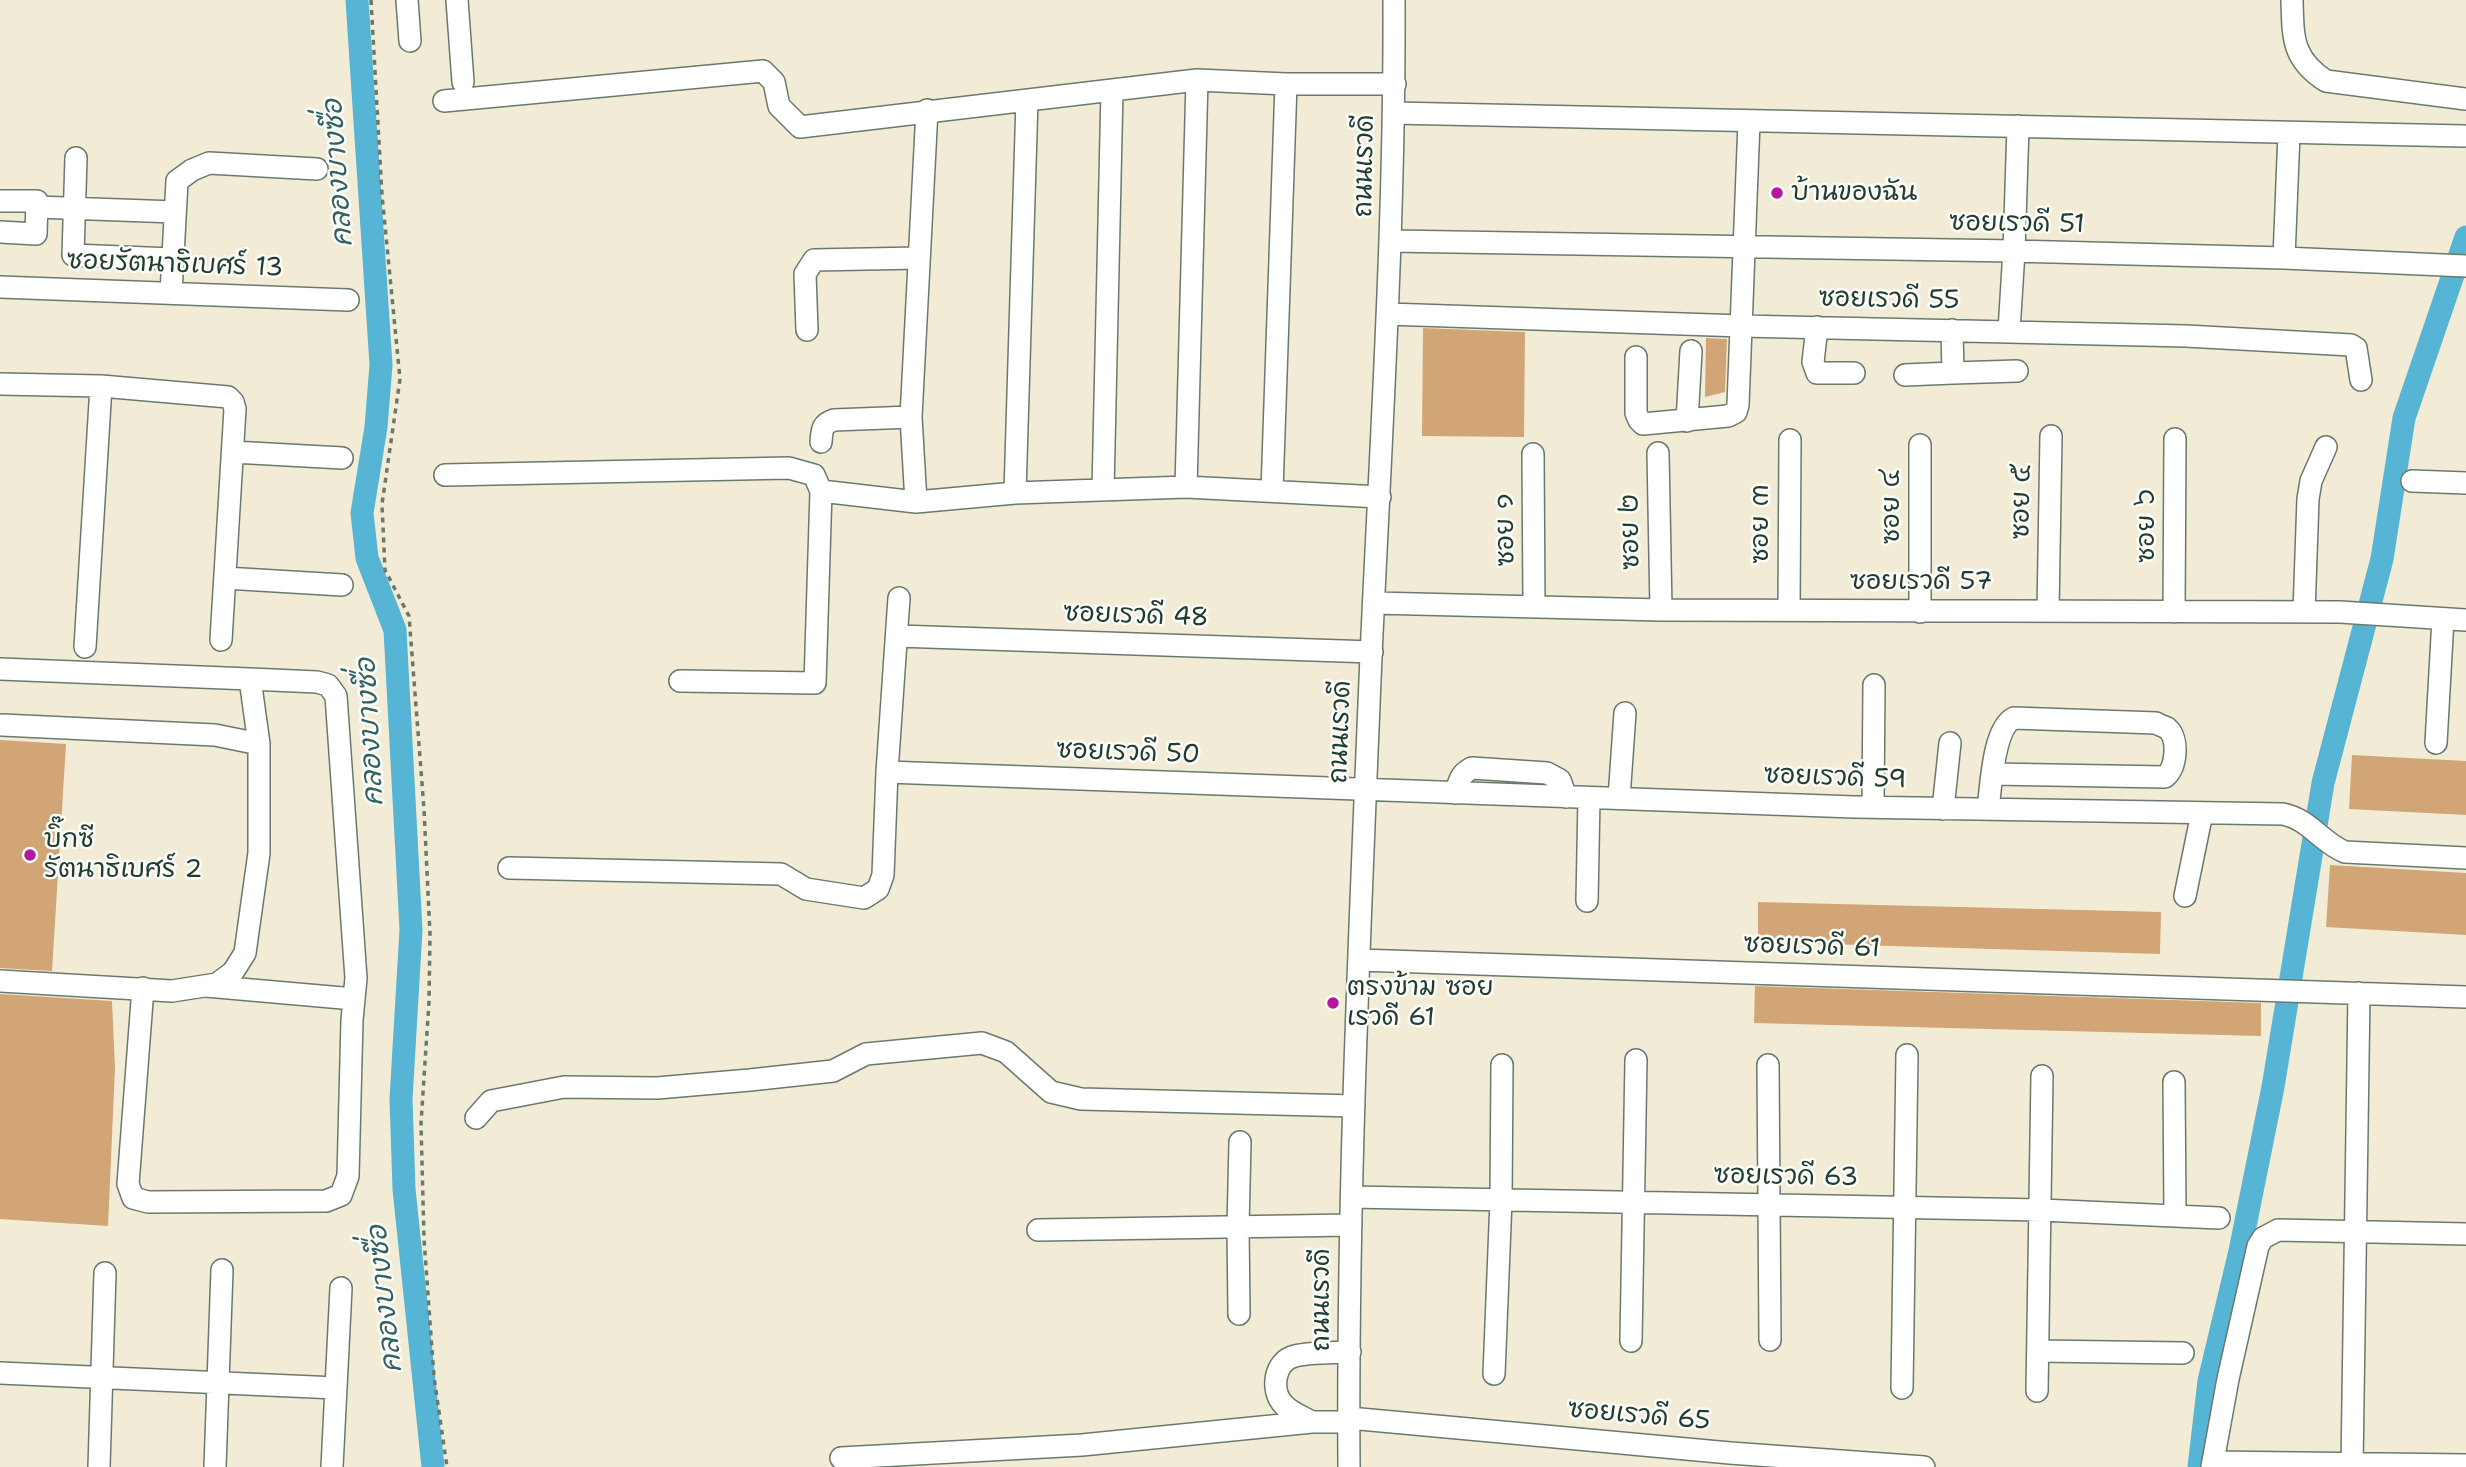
<!DOCTYPE html>
<meta charset="utf-8">
<style>
body{margin:0}
canvas{display:block;background:#f2ecd6}
</style>
<canvas width="2466" height="1467"></canvas>
<script>
const ctx = document.querySelector('canvas').getContext('2d');
ctx.lineJoin = 'round';
function strokePath(path, color, width, dash) {
  ctx.strokeStyle = color;
  ctx.lineWidth = width;
  ctx.lineCap = dash ? 'butt' : 'round';
  ctx.setLineDash(dash || []);
  ctx.stroke(path);
}
function fill(path, color) {
  ctx.fillStyle = color;
  ctx.fill(path, 'evenodd');
}
function write(font, color, halo, rows, align = 'center') {
  ctx.font = font + ' "Shantell Sans","Playpen Sans Thai",sans-serif';
  ctx.lineWidth = 5;
  ctx.setLineDash([]);
  ctx.textBaseline = 'middle';
  ctx.strokeStyle = halo;
  ctx.fillStyle = color;
  for (const [text, x, y, turn = 0] of rows) {
    ctx.save();
    ctx.translate(x, y);
    ctx.rotate((+turn || 0) * Math.PI / 180);
    ctx.textAlign = isNaN(turn) ? turn : align;
    if (halo) ctx.strokeText(text, 0, 0);
    ctx.fillText(text, 0, 0);
    ctx.restore();
  }
}
strokePath(new Path2D(`
 M357,0l24,365 -5,62 -14,86 5,45 28,72 16,300 -10,169 3,90 29,278
 M2199,1467l10,-86 31,-130 33,-164 50,-304 59,-224 22,-141 62,-181`), '#56b5d5', 23);
fill(new Path2D(`
 M1423,328l102,4 -1,105 -102,-1z
 M1706,338l21,1 -2,53 -20,5z
 M0,740l66,4 -14,227 -52,-3z
 M2352,755l114,6v54l-117,-6z
 M2330,865l136,8v62l-140,-8z
 M1758,902l403,10 -1,42 -402,-12z
 M1755,986l506,17v33l-507,-13z
 M0,994l112,7 3,67 -7,158 -108,-7z`), '#d2a576');
const minor = new Path2D(`
 M407,0l3,41
 M457,0l6,82
 M2292,0c1,38 0,59 34,81l140,18
 M444,101l319,-30 11,11 5,24 21,21 397,-47 89,4h109
 M1394,113l1070,23
 M76,158l-3,97 99,4
 M0,201h37l-1,33 -36,-2
 M37,207l138,5
 M1391,241l623,10 270,7 182,8
 M2284,258l5,-125
 M0,287l348,13
 M171,293l6,-112 15,-11 17,-7 108,6
 M1388,314l354,12 444,10 165,9 5,3 5,32
 M1817,327l-4,35 4,11h37
 M807,330l-2,-56 9,-14 105,-2
 M1952,330l1,43 64,-2
 M2009,331l5,-80 4,-125
 M1636,357v56l3,7 4,4 85,-8 8,-4 2,-7 11,-283
 M1905,375l48,-2
 M0,384l101,2 127,11 5,5 2,7 -14,231
 M1687,421l4,-70
 M821,442c1,-13 1,-18 13,-22l77,-3
 M1920,445v167
 M233,452l109,6
 M1658,453l3,157
 M1533,454l1,152
 M445,475l344,-7 25,7 7,16 -6,192 -135,-2
 M2412,481l54,2
 M1186,487l11,-407
 M1103,490l9,-400
 M821,491l95,11 99,-9 171,-6 194,10
 M1272,491l14,-407
 M1015,493l12,-393
 M916,502l-5,-85 16,-307
 M225,578l117,7
 M1375,603l286,7 679,2 126,8
 M1789,609l1,-169
 M2048,611l3,-175
 M2174,612l1,-173
 M2304,612l4,-113 3,-18 15,-34
 M898,636l474,16
 M85,647l16,-261
 M0,669l250,10 9,65v109l-14,100 -12,19 -16,12 -45,7 -172,-10
 M2,725l213,10 44,9
 M2436,743l7,-124
 M887,772l967,35 429,7c26,5 39,29 62,38l121,6
 M1456,793c3,-12 4,-19 16,-25l75,5 13,7 6,17
 M1619,798l6,-85
 M1873,807l1,-122
 M1943,809l7,-66
 M1988,809c3,-22 5,-81 26,-91l142,5c1,1 9,4 11,5 12,10 10,39 -2,49l-172,-3
 M509,868l272,6 25,15 58,9 14,-9 5,-14 4,-103 12,-174
 M2185,896l17,-83
 M1587,901l2,-103
 M1359,960l1107,37
 M206,986l148,13
 M143,988l-15,196 5,14 15,4 178,-1 15,-6 7,-19 4,-156 4,-42 -20,-282 -8,-11 -11,-3 -67,-3
 M1768,1065l2,275
 M2174,1082l1,133
 M476,1118l15,-17 73,-14 93,1 93,-8 83,-9 33,-17 116,-11 24,9 45,40 30,7 273,7
 M1352,1197l689,13 178,8
 M1038,1230l313,-5
 M1239,1314l-1,-87 2,-85
 M1631,1341l5,-281
 M2039,1351l144,2
 M0,1373l336,15
 M1494,1374l7,-174 1,-135
 M1902,1388l5,-333
 M2037,1391l5,-315
 M1349,1418l381,35 194,14
 M1312,1422c-9,-5 -21,-9 -28,-17 -14,-14 -10,-44 11,-49 17,-4 38,-3 55,-4
 M841,1458l241,-13 230,-23h37
 M2213,1462l253,3
 M99,1467l6,-194
 M215,1467l7,-197
 M332,1467l9,-179
 M1349,1467c-2,-270 11,-541 22,-811 10,-219 24,-437 23,-656
 M2212,1467l16,-88 30,-133 5,-8 15,-8 188,4
 M2352,1467l7,-474`);
strokePath(minor, '#697a6d', 24);
strokePath(new Path2D(`
 M371,0l11,195 18,184 -18,125 3,66 24,46 15,193 6,125 -1,68 -8,121 3,116 10,138 13,90`), '#697a6d', 3.5, [5, 5]);
strokePath(minor, '#fff', 21);
for (const [x, y, r, color] of [
 [1777,193,7,"#b5179e"],
 [30,855,7,"#b5179e"],
 [1333,1003,7,"#b5179e"]
]) {
  const dot = new Path2D();
  dot.arc(x, y, r, 0, 2 * Math.PI);
  ctx.fillStyle = color;
  ctx.fill(dot);
  strokePath(dot, '#fdfcf7', 2.5);
}
write('26px', '#1f3d34', '#fdfcf7', [
 ["ถนนเรวดี",1365,166,-89],
 ["ซอยเรวดี 51",2017,224,1],
 ["ซอยรัตนาธิเบศร์ 13",175,265,2],
 ["ซอยเรวดี 55",1889,300,1],
 ["ซอย ๕",2022,502,-89],
 ["ซอย ๔",1892,507,-90],
 ["ซอย ๓",1761,524,-90],
 ["ซอย ๖",2147,526,-90],
 ["ซอย ๑",1506,530,-91],
 ["ซอย ๒",1631,532,-91],
 ["ซอยเรวดี 57",1921,582],
 ["ซอยเรวดี 48",1136,616,2],
 ["ถนนเรวดี",1341,732,-88],
 ["ซอยเรวดี 50",1128,753,2],
 ["ซอยเรวดี 59",1835,778,2],
 ["ซอยเรวดี 61",1812,947,2],
 ["ซอยเรวดี 63",1786,1177,1],
 ["ถนนเรวดี",1322,1300,-90],
 ["ซอยเรวดี 65",1639,1416,5]
]);
write('26px', '#1f3d34', '#fdfcf7', [
 ["บ้านของฉัน",1791,193],
 ["บิ๊กซี",44,840],
 ["รัตนาธิเบศร์ 2",44,870],
 ["ตรงข้าม ซอย",1347,988],
 ["เรวดี 61",1347,1018]
], 'left');
write('italic 28px', '#306164', '#fdfcf7', [
 ["คลองบางซื่อ",339,173,-94],
 ["คลองบางซื่อ",371,732,-93],
 ["คลองบางซื่อ",386,1299,-96]
]);
</script>
